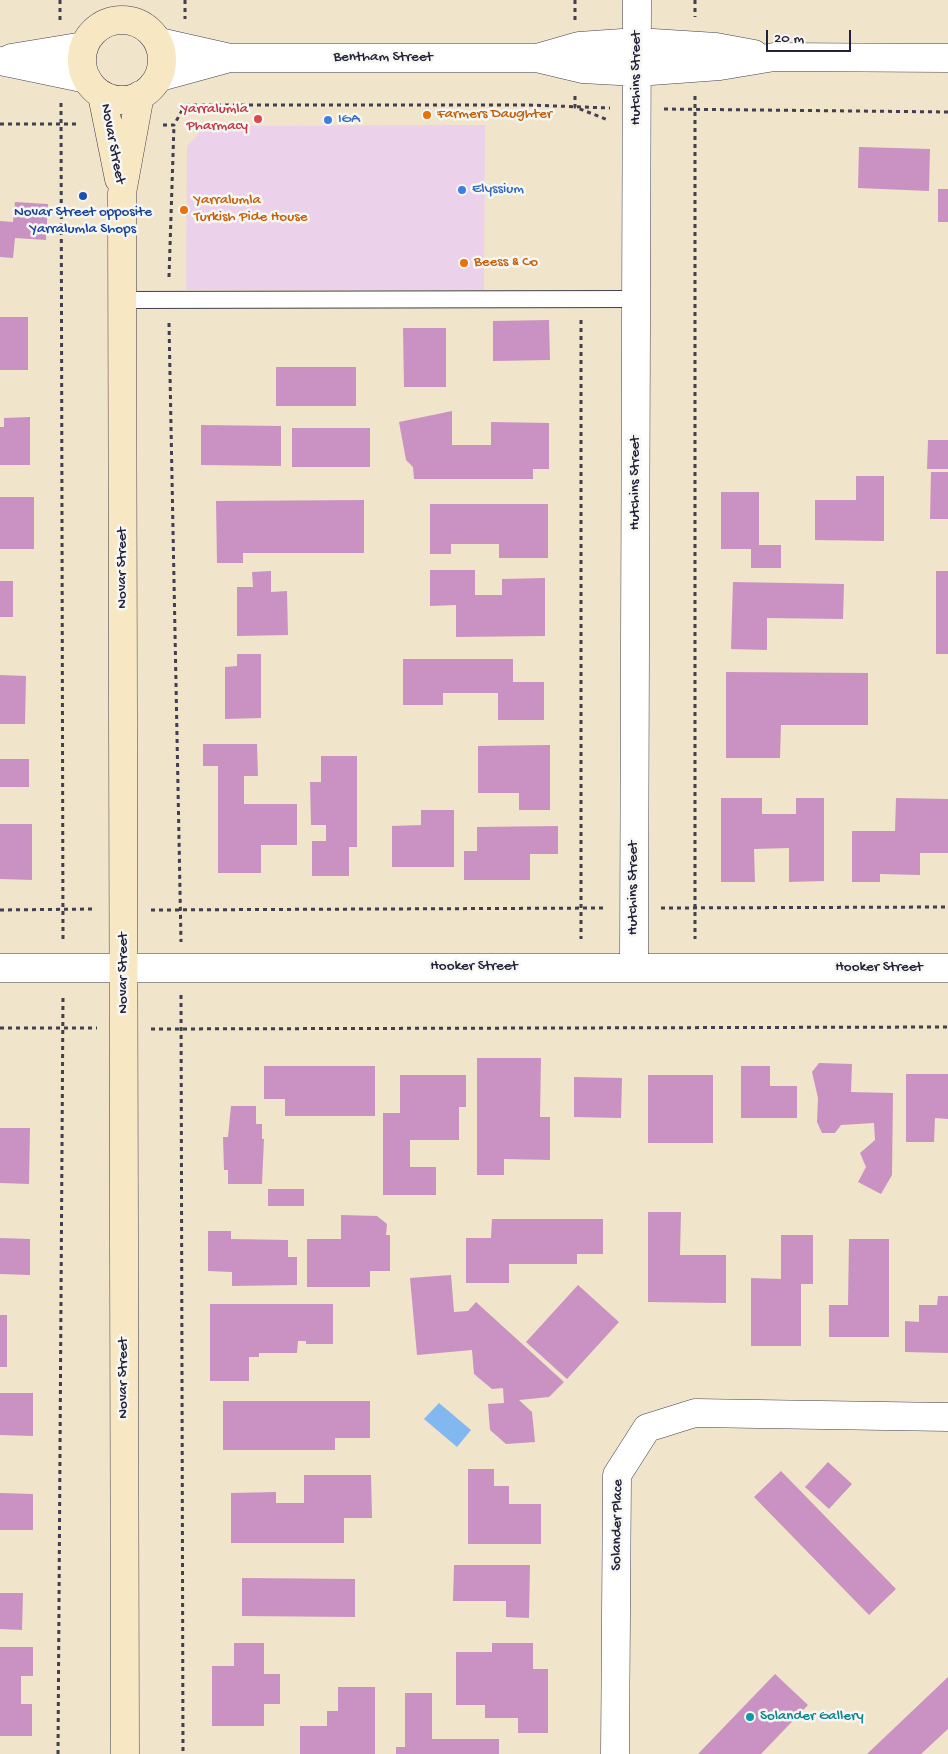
<!DOCTYPE html>
<style>
body{margin:0}
#map{position:relative;width:948px;height:1754px;overflow:hidden;background:#f0e4ca;font-family:"Gochi Hand",sans-serif}
canvas{display:block}
.scale{position:absolute;left:766px;top:30px;width:85px;height:22px;box-sizing:border-box;border:2px solid #22223b;border-top:0;padding-left:6px;font-size:15px;line-height:18px;white-space:nowrap;color:#22223b;-webkit-text-stroke:4px #f6f6f2;paint-order:stroke}
</style>
<div id="map">
<canvas width="948" height="1754"></canvas>
<div class="scale">20 m</div>
</div>
<script>
const ctx = document.querySelector('canvas').getContext('2d');
ctx.lineJoin = 'round';
function fill(path, color) {
  ctx.fillStyle = color;
  ctx.fill(path, 'evenodd');
}
function strokePath(path, color, width, dash) {
  ctx.strokeStyle = color;
  ctx.lineWidth = width;
  ctx.lineCap = dash ? 'butt' : 'round';
  ctx.setLineDash(dash || []);
  ctx.stroke(path);
}
function write(font, color, halo, rows, align = 'center') {
  ctx.font = font + ' "Gochi Hand",sans-serif';
  ctx.lineWidth = 5;
  ctx.setLineDash([]);
  ctx.textBaseline = 'middle';
  ctx.strokeStyle = halo;
  ctx.fillStyle = color;
  for (const [text, x, y, turn = 0] of rows) {
    ctx.save();
    ctx.translate(x, y);
    ctx.rotate((+turn || 0) * Math.PI / 180);
    ctx.textAlign = isNaN(turn) ? turn : align;
    if (halo) ctx.strokeText(text, 0, 0);
    ctx.fillText(text, 0, 0);
    ctx.restore();
  }
}
fill(new Path2D(`
 M485,125l-1,165h-298l1,-144 19,-20z`), '#ecd1ea');
fill(new Path2D(`
 M439,1403l32,27 -14,17 -33,-28z`), '#82b7f0');
fill(new Path2D(`
 M859,147l71,2 -1,42 -71,-3z
 M938,189h10v33h-10z
 M15,202l33,2 -2,36 -31,-2 -2,20 -13,-1v-36l13,1z
 M0,317h28v53h-28z
 M549,320l1,40 -57,1v-40z
 M403,328h43v59h-42z
 M276,367h80v39h-80z
 M452,411v34h39v-23l58,1v46h-16v10h-119l-1,-12 -7,-7 -7,-38z
 M30,417v48h-30v-38h4v-9z
 M201,425l80,1v40l-80,-1z
 M292,428h78v39h-78z
 M928,440h20v29h-21z
 M931,472h17v47h-18z
 M856,476h28v65l-69,-1v-40h41z
 M721,492h38v53h22v23h-30v-19h-30z
 M0,497h34v52h-34z
 M364,500v53h-121v10h-26l-1,-62z
 M430,504h118v54h-49v-14h-48v10h-21z
 M430,570h45v25h27v-16l43,-1v58l-89,1v-32l-26,1z
 M271,571v21l16,-1 1,44 -51,1v-49h16l-1,-15z
 M936,571h12v83h-12z
 M0,581h13v36h-13z
 M733,582l111,2 -1,35 -76,-1v32l-36,-1z
 M237,654h24v64l-36,1v-52l12,-1z
 M403,659h110v23h31v38h-46v-27h-55v12h-40z
 M726,672l142,1v52h-87l-1,33h-54z
 M0,675l26,1 -1,48h-25z
 M203,744h54l1,32h-14v28h53v41h-36v28h-43v-107h-15z
 M550,745v65h-31v-17h-41v-47z
 M321,756h36v91h-8v29h-37v-35h14v-16h-15l-1,-43h11z
 M0,759h29v28h-29z
 M721,798h41v16h34v-16h28v83l-35,1v-34l-35,1 1,33h-34z
 M896,798l52,1v54h-28v22l-40,-1v8h-28v-51h43z
 M421,810h33v57h-62v-41l29,-1z
 M0,824h32v56l-32,-1z
 M558,826v28h-28v26h-66v-29h13v-24z
 M477,1058h64l-1,59h10v43l-46,-1v16h-27z
 M819,1063l33,1 -1,28 42,1 -1,82 -11,19 -23,-12 8,-15 -6,-14 15,-13 -1,-17 -33,2 -6,8h-13l-5,-11 1,-24 -6,-26z
 M264,1066h111v50h-90v-17h-21z
 M741,1066h29v20h27v32h-56z
 M906,1074h42v45l-13,-1 -1,24h-28z
 M400,1075h66v32h-7v33h-49v27h26v28h-53v-82h17z
 M648,1075h65v68h-65z
 M574,1077l48,1 -1,40 -47,-1z
 M231,1106h25v18h6v15h2l-2,45h-34v-14h-4l-1,-33h5z
 M0,1128h30l-1,56 -29,-1z
 M268,1189h36v17h-36z
 M648,1212h33l-1,43h46v48l-78,-1z
 M341,1215l36,1 10,8 -1,11h4v36h-20v16h-63v-48h34z
 M492,1219h111v35h-26v10h-68v19h-43v-45h25z
 M208,1231h23v8l57,1v17h9v28l-65,1v-14l-24,-1z
 M781,1235h32v49h-12v62h-50v-68l30,1z
 M0,1238l30,1v36l-30,-1z
 M849,1239h40v98h-60v-32h19z
 M451,1275l3,37 14,-1 8,-9 88,80 -15,15 -30,3 13,12 3,30 -29,2 -16,-14 -2,-26 16,-1 -1,-15 -11,1 -18,-15 -2,-24 -55,5 -7,-77z
 M578,1285l41,37 -52,57 -41,-37z
 M938,1296h10v57l-43,-1v-31l14,1v-17h18z
 M210,1304h123v40h-27v-3h-8l-1,12h-38v4h-10v24h-39z
 M0,1315h7v52h-7z
 M0,1393h33v43l-33,-1z
 M223,1401h147v37h-35v12h-112z
 M828,1462l24,22 -23,25 -24,-22z
 M468,1469h26v17h15v18h32v40h-73z
 M781,1471l115,118 -27,26 -115,-118z
 M304,1475h67l1,43h-28v25h-113v-50l45,-1v11h28z
 M0,1493l33,1v36h-33z
 M454,1565h76l-1,53 -23,-1v-16h-53z
 M242,1578l113,1v38l-113,-1z
 M0,1593h23l-1,37 -22,-1z
 M234,1643h30v31h16v30h-16v22h-52v-60h22z
 M492,1643h41v26h15v64h-30v-15h-33v-13h-29v-53h36z
 M0,1647h33v29h-12v28h11v32h-32z
 M775,1674l33,31 -47,49h-63z
 M948,1677v52l-27,25h-54z
 M338,1687h37v67h-75v-28h27v-15h11z
 M405,1693h27v46h67v15h-103v-7h9z`), '#ca92c2');
const service = new Path2D(`
 M122,300l514,-1`);
const minor = new Path2D(`
 M159,42l71,16h306l46,11 55,3 83,-6 54,-9 174,1
 M537,58l42,-12 58,-4 79,5 38,7
 M160,77l66,-18
 M634,967l3,-967
 M0,968h948
 M615,1754l2,-279 30,-47 48,-15 253,4`);
const tertiary = new Path2D(`
 M11,58l73,-12
 M0,61l87,18`);
const secondary = new Path2D(`
 M82 60a40 40 0 1 1 80 0a40 40 0 1 1-80 0Z
 M102,95l17,84
 M125,1754l-3,-1561 18,-98`);
strokePath(service, '#413f50', 18);
strokePath(minor, '#413f50', 29);
strokePath(tertiary, '#413f50', 29);
strokePath(secondary, '#413f50', 29);
strokePath(new Path2D(`
 M60,0v22
 M185,0v19
 M575,0v20
 M695,0v17
 M575,96v11l33,13
 M695,96v843
 M61,103l2,836
 M185,105h343l82,3
 M664,109l284,3
 M0,124h79
 M163,125h11l11,-20
 M169,277l5,-152
 M581,320v619
 M169,323l12,619
 M661,908l287,-1
 M0,910l95,-1
 M151,910l456,-2
 M181,995l2,759
 M0,1028h97
 M151,1029l797,-2
 M58,1754l5,-758`), '#413f50', 3, [4, 4]);
strokePath(service, '#fff', 16);
strokePath(minor, '#fff', 28);
strokePath(tertiary, '#fff', 28);
strokePath(secondary, '#f7e8c3', 28);
for (const [x, y, r, color] of [
 [427,115,5,"#e8710a"],
 [258,119,5,"#e0444e"],
 [328,120,5,"#3f7fe0"],
 [462,190,5,"#3f7fe0"],
 [83,196,5,"#1a4fb4"],
 [184,210,5,"#e8710a"],
 [464,263,5,"#e8710a"],
 [750,1717,5,"#0f9aa8"]
]) {
  const dot = new Path2D();
  dot.arc(x, y, r, 0, 2 * Math.PI);
  ctx.fillStyle = color;
  ctx.fill(dot);
  strokePath(dot, '#f6f6f2', 2);
}
write('15px', '#22223b', '#f6f6f2', [
 ["Bentham Street",383,58],
 ["Hutchins Street",637,78,-90],
 ["Novar Street",112,144,79],
 ["Hutchins Street",636,483,-90],
 ["Novar Street",123,568,-90],
 ["Hutchins Street",634,888,-90],
 ["Hooker Street",474,967],
 ["Hooker Street",879,968],
 ["Novar Street",124,973,-90],
 ["Novar Street",124,1378,-90],
 ["Solander Place",618,1525,-89]
]);
write('15px', '#be3a42', '#f6f6f2', [
 ["Yarralumla",248,110],
 ["Pharmacy",248,127]
], 'right');
write('15px', '#c56008', '#f6f6f2', [
 ["Farmers Daughter",437,115],
 ["Yarralumla",194,201],
 ["Turkish Pide House",194,218],
 ["Beess & Co",474,263]
], 'left');
write('15px', '#366cbe', '#f6f6f2', [
 ["IGA",338,120],
 ["Elyssium",472,190]
], 'left');
write('15px', '#164399', '#f6f6f2', [
 ["Novar Street opposite",83,213],
 ["Yarralumla Shops",83,230]
]);
write('15px', '#0d838f', '#f6f6f2', [
 ["Solander Gallery",760,1717]
], 'left');
</script>
